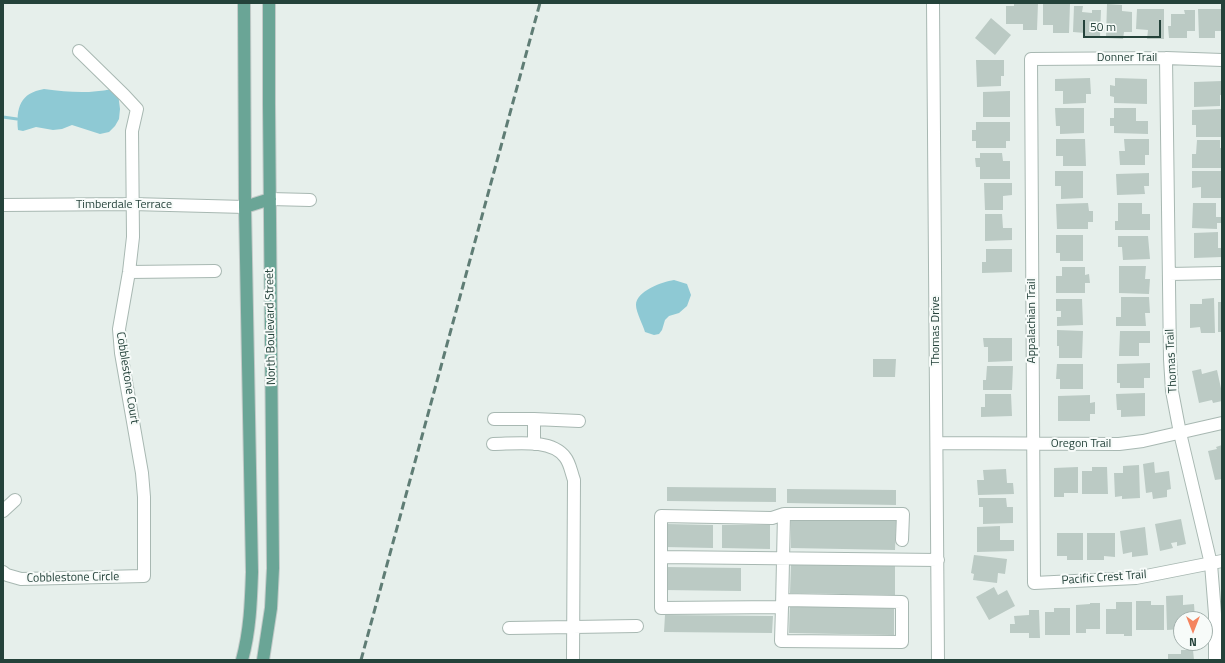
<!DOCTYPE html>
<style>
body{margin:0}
#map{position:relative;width:1225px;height:663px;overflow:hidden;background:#e6efeb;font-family:"Titillium Web",sans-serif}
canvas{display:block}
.frame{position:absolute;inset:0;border:4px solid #24423a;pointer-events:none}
.north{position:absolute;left:1173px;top:611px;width:40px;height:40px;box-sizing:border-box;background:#f7fbf9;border:1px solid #a3b1ad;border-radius:50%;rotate:180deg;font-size:11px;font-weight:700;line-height:16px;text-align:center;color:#24423a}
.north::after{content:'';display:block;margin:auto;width:14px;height:18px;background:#f4845f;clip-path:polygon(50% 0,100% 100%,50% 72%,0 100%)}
.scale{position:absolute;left:1083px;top:20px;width:78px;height:18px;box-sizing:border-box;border:2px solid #24423a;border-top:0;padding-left:5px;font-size:12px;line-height:14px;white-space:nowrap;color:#24423a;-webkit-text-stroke:3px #f7fbf9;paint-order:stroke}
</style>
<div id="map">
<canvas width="1225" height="663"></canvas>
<div class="frame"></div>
<div class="north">N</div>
<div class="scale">50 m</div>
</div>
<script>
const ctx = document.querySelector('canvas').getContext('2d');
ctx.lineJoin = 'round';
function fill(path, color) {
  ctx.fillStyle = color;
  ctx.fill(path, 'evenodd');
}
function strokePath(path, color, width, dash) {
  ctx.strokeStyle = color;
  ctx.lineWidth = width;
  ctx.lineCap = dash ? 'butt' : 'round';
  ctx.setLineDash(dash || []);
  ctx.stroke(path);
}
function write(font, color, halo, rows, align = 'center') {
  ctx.font = font + ' "Titillium Web",sans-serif';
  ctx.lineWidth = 4;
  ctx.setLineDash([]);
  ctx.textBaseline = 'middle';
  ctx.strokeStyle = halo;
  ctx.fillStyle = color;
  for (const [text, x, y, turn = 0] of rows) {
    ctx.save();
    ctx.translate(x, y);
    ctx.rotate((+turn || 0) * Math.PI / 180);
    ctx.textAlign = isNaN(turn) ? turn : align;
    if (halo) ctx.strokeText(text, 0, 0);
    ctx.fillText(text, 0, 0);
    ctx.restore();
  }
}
fill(new Path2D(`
 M44,89c25,3 43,5 68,0l6,4 2,16 -1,10 -4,7 -6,6 -9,2 -28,-9 -10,4 -9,1 -17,-3 -13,4 -5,-1c-2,-22 2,-37 26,-41z
 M674,280l13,4 4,11 -4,11 -8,7 -10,3 -4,4 -3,10 -3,4 -5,1 -9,-3c-2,-7 -9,-20 -9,-27 0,-14 26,-23 38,-25z`), '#8ec9d4');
strokePath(new Path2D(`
 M3,117l14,2`), '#8ec9d4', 3);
fill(new Path2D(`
 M1014,3h24l-1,27h-14v-6h-17v-18h8z
 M1043,3l27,1 -1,29h-16v-8h-10z
 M1107,4l15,1v6l10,1v20h-8l-1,7 -17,-1z
 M1074,6h9l-1,6 10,1v-3h9l-1,28h-15v-5l-12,-1z
 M1137,9h27v30h-17l1,-9 -12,-1z
 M1198,9h24v22h-7v7h-16z
 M1184,10h11v21h-8v7h-18l-1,-12h3v-12h14z
 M991,18l20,17 -16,20 -20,-17z
 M976,60h28v16h-3v10l-24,1z
 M1090,78l1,16h-5v9l-23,1v-13h-8v-12z
 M1115,78l32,1v25l-33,-1v-6l-4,-1v-11l5,1z
 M1222,81v14h-2v11l-26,1v-25z
 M1010,91v26h-27v-25z
 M1055,108h29v25l-24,1v-8h-4z
 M1114,108h22v13h12v13l-34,-1v-7h-4v-8h4z
 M1222,109v28h-26v-12h-4v-15z
 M976,122h34v19h-4v7h-30v-7h-4v-11h4z
 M1056,139h29l1,27h-23v-10h-7z
 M1124,139h25v16h-4v10h-25l-1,-14h6z
 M1197,140h23v8h2v20h-30v-14h4z
 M980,153h22l1,8h7v18h-30v-12h-4l-1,-9h5z
 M1055,171h28v27l-22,1v-13h-6z
 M1192,171h29l1,27h-21v-11l-9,1z
 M1149,173v13h-5l1,8 -28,1 -1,-21z
 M984,183h28v12l-9,1v14h-18z
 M1088,203l1,8h4v11h-5v7h-31l-1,-25z
 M1118,203h24v11h8v16h-35v-9h3z
 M1193,203h23v14h5v6h-4v6l-25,-1z
 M985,214h17l1,14h9v12l-27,1z
 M1218,232v16h4v9l-28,1v-25z
 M1056,235h27v26h-23v-8h-4z
 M1118,236h30l2,23 -27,1 -1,-13h-4z
 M986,249h26v23l-30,1v-11h4z
 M1119,266h27l-1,13h5l-1,15 -30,-1z
 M1062,267h23v8l4,-1 1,9h-5v10h-29v-17h6z
 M1121,297h28l1,16h-5l1,13h-30v-9h5z
 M1214,298l1,35h-14l-1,-6 -10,1v-24h12v-5z
 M1056,299h26l1,26 -26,1v-9h4v-6h-5z
 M1218,302h4v30h-4z
 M1057,330l26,1 -1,27h-23v-12h-2z
 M1120,331h30v12h-11v13h-20z
 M983,338h29v23l-24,1v-15h-4z
 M873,359h23l-1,18h-22z
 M1150,363v15h-6v10h-24v-5h-3v-19z
 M1057,364h26v25h-23v-10h-4z
 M987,366h26l-1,24h-29v-10h3z
 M1201,369l1,5 15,-4 5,23v8l-9,2 -1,-3 -13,3 -7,-32z
 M1145,393v23l-24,1v-7h-4l-1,-16z
 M985,394h26l1,22 -31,1v-10h4z
 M1090,395v8l5,-1v12h-5v7h-32v-25z
 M1222,445v34l-7,1 -7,-29 9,-2 -1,-2z
 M1154,462l1,11 14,-2 2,18 -4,1v7l-14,2 -1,-7 -6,1 -3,-29z
 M1139,465l1,33 -18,1v-3l-7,1 -1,-24h9v-7z
 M1078,467v26h-14v4h-10v-29z
 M1092,467h15l1,27h-26v-23h10z
 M1006,469l1,14h6l1,11 -36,1 -1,-15h7l-1,-10z
 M667,487l109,1v14l-109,-1z
 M787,489l109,1v15l-109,-2z
 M979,498h27l1,9h6v16l-30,1v-17h-4z
 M791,519l105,2 -1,29 -104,-2z
 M1181,519l5,25 -9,2v-4l-6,1 2,5 -13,3 -5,-27z
 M666,524l47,1v23l-48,-1z
 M722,525h48v24l-48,-1z
 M1000,526v14h14v11l-37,1v-25z
 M1145,527l3,28 -16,2v-5l-9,2 -3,-23z
 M1057,533h26v27h-16v-4h-10z
 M1087,533h28v24l-11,-1v4h-17z
 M974,555l33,4 -2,15 -7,-1 -1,10 -24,-3 1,-6 -3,-1z
 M791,564l104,2v29l-105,-2z
 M665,567l76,1v23l-77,-1z
 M994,587l4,8 9,-5 8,16 -26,14 -13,-23z
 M1183,595v10l11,-1 1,15h-14v10l-14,1 -1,-34z
 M1136,601h15v4h13v25h-28z
 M1116,602h16v34h-8v-2h-18v-25h10z
 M1090,603h10v26h-14v4h-10v-28l14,-1z
 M790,605l104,2v28l-105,-2z
 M1054,608h16v27h-25v-23h9z
 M1029,610h10l1,28h-11v-5h-19v-9h5l-1,-8 15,-1z
 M665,615l108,1 -1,17 -108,-1z
 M1181,650h12l1,10h-26v-6h13z`), '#bbcac4');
const minor = new Path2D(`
 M933,3l5,657
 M1166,58l4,301 2,32 8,42 31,131 4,50v46
 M1222,60l-56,-2 -135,1 3,524 102,-5 86,-17
 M270,199l40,1
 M3,205l129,-1 113,3
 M129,272l86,-1
 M1169,274l53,-1
 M494,419h40v25
 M534,419l45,2
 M937,443l182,1 24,-3 79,-18
 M493,444c21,0 58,-6 72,13 5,6 6,15 9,23l-1,180
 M3,511l12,-11
 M902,540l1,-26h-119l-12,4 -111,-2v41l277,3
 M661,557v51l121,-1 2,-93
 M3,572l4,3 14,4 123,-3v-79l-2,-24 -21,-120 -2,-24 10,-57 4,-35 -1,-106 5,-22 -13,-14 -45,-44
 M782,607l-1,34 121,1v-40l-119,-2
 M509,628l128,-2`);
const major = new Path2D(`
 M245,207l25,-8
 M242,660c8,-29 9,-58 10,-88l-7,-365 -1,-204
 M263,660l8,-52 2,-40 -4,-464v-101`);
strokePath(minor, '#a8b8b2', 14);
strokePath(major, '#c2cac8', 14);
strokePath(minor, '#fff', 12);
strokePath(major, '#6aa596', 12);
strokePath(new Path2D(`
 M361,660l179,-657`), '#5f7d75', 3, [8, 4]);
write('12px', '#24423a', '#f7fbf9', [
 ["Donner Trail",1127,58],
 ["Timberdale Terrace",124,205],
 ["Appalachian Trail",1032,321,-90],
 ["North Boulevard Street",271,327,-91],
 ["Thomas Drive",936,331,-90],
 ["Thomas Trail",1172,361,-93],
 ["Cobblestone Court",127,378,81],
 ["Oregon Trail",1081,444],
 ["Cobblestone Circle",73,578,-1],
 ["Pacific Crest Trail",1104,578,-4]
]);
</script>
